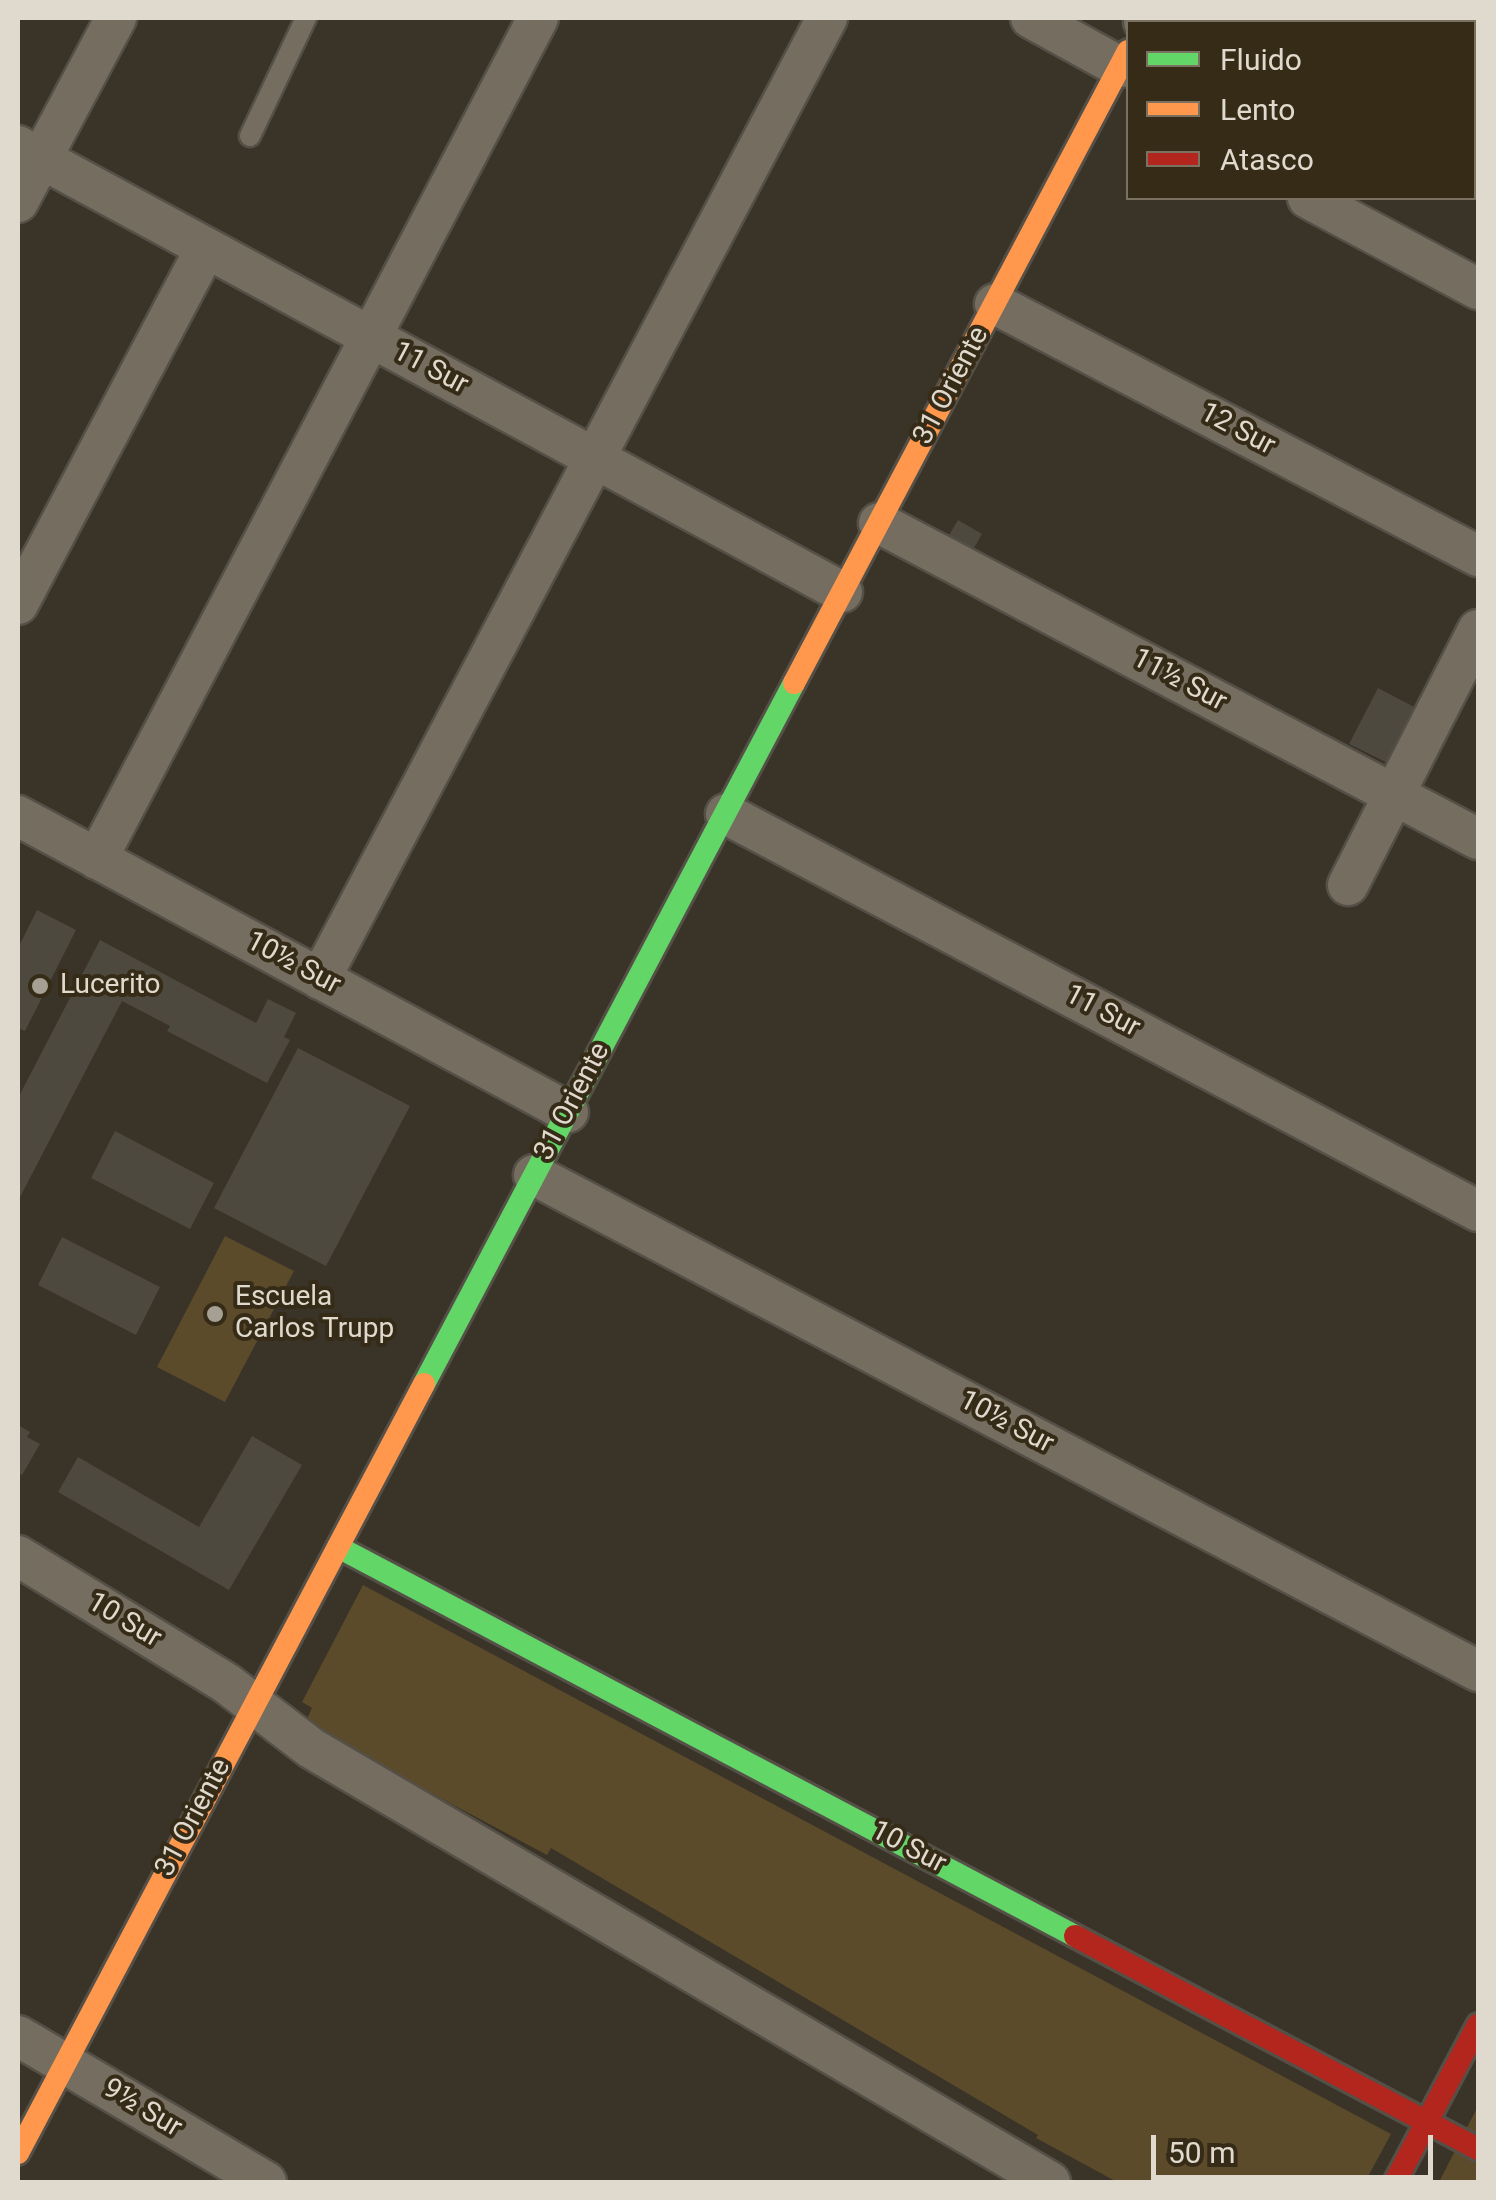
<!DOCTYPE html>
<meta charset="utf-8">
<style>
body{margin:0}
#map{position:relative;width:1496px;height:2200px;overflow:hidden;background:#393328;font-family:Roboto,sans-serif}
canvas{display:block}
.frame{position:absolute;inset:0;border:20px solid #e0d9cd;pointer-events:none}
.legend{position:absolute;left:1126px;top:20px;width:350px;height:180px;box-sizing:border-box;background:#362b17;border:2px solid #7a7160;margin:0;padding:12px 18px;list-style:none;font-size:30px;color:#e0d9cd}
.legend li{display:flex;align-items:center;gap:20px;height:50px}
.legend b{width:50px;border:2px solid #7a7160}
.scale{position:absolute;left:1151px;top:2135px;width:282px;height:45px;box-sizing:border-box;border:5px solid #e0d9cd;border-top:0;padding-left:12px;font-size:30px;line-height:35px;white-space:nowrap;color:#e0d9cd;-webkit-text-stroke:8px #362b17;paint-order:stroke}
</style>
<div id="map">
<canvas width="1496" height="2200"></canvas>
<div class="frame"></div>
<ul class="legend">
<li><b style="height:12px;background:#63d668"></b>Fluido</li>
<li><b style="height:12px;background:#ff974d"></b>Lento</li>
<li><b style="height:12px;background:#b3261e"></b>Atasco</li>
</ul>
<div class="scale">50 m</div>
</div>
<script>
const ctx = document.querySelector('canvas').getContext('2d');
ctx.lineJoin = 'round';
function fill(path, color) {
  ctx.fillStyle = color;
  ctx.fill(path, 'evenodd');
}
function strokePath(path, color, width, dash) {
  ctx.strokeStyle = color;
  ctx.lineWidth = width;
  ctx.lineCap = dash ? 'butt' : 'round';
  ctx.setLineDash(dash || []);
  ctx.stroke(path);
}
function write(font, color, halo, rows, align = 'center') {
  ctx.font = font + ' Roboto,sans-serif';
  ctx.lineWidth = 8;
  ctx.setLineDash([]);
  ctx.textBaseline = 'middle';
  ctx.strokeStyle = halo;
  ctx.fillStyle = color;
  for (const [text, x, y, turn = 0] of rows) {
    ctx.save();
    ctx.translate(x, y);
    ctx.rotate((+turn || 0) * Math.PI / 180);
    ctx.textAlign = isNaN(turn) ? turn : align;
    if (halo) ctx.strokeText(text, 0, 0);
    ctx.fillText(text, 0, 0);
    ctx.restore();
  }
}
fill(new Path2D(`
 M225,1236l69,35 -69,131 -68,-35z
 M363,1585l1028,549 -26,48h-248l-81,-44 2,-3 -487,-287 -4,7 -243,-130 8,-17 -10,-6z
 M1478,2106v76h-39z`), '#5c4b2b');
fill(new Path2D(`
 M958,520l24,14 -12,21 -25,-13z
 M1378,688l42,22 -28,55 -43,-21z
 M37,910l39,20 -51,101 -7,-3v-80z
 M100,940l156,83 12,-24 28,14 -12,24 6,3 -23,43 -100,-52 3,-5 -48,-25 -104,200v-103z
 M298,1048l112,58 -84,160 -112,-58z
 M115,1131l99,52 -24,46 -99,-51z
 M62,1237l98,50 -24,48 -98,-50z
 M18,1425l12,7 -3,5 13,7 -18,31 -4,-2z
 M252,1436l50,29 -73,125 -171,-98 20,-35 121,70z`), '#4e493f');
const lane = new Path2D(`
 M250,136l56,-118`);
const street = new Path2D(`
 M1031,18l89,49
 M1144,22l2,-4
 M18,146l824,446
 M1308,198l170,91
 M18,202l98,-184
 M995,304l483,252
 M879,523l599,316
 M18,604l188,-356
 M726,814l752,397
 M18,816l550,296
 M97,859l441,-841
 M1348,885l130,-255
 M320,979l507,-961
 M534,1175l944,496
 M18,1556l208,127 85,65 739,434
 M18,2036l248,146`);
const fast = new Path2D(`
 M424,1384l370,-701
 M338,1547l737,389`);
const slow = new Path2D(`
 M794,683l334,-632
 M18,2153l406,-769`);
const jam = new Path2D(`
 M1075,1936l403,213
 M1395,2182l83,-157`);
strokePath(lane, '#555047', 25);
strokePath(street, '#555047', 45);
strokePath(fast, '#555047', 28);
strokePath(slow, '#555047', 28);
strokePath(jam, '#555047', 28);
strokePath(lane, '#756e60', 20);
strokePath(street, '#756e60', 40);
strokePath(fast, '#63d668', 22);
strokePath(slow, '#ff974d', 22);
strokePath(jam, '#b3261e', 22);
for (const [x, y, r, color] of [
 [40,986,10,"#a69f93"],
 [215,1314,10,"#a69f93"]
]) {
  const dot = new Path2D();
  dot.arc(x, y, r, 0, 2 * Math.PI);
  ctx.fillStyle = color;
  ctx.fill(dot);
  strokePath(dot, '#362b17', 4);
}
write('28px', '#e0d9cd', '#362b17', [
 ["11 Sur",430,369,28],
 ["31 Oriente",952,386,-62],
 ["12 Sur",1237,430,28],
 ["11½ Sur",1179,681,28],
 ["10½ Sur",293,964,28],
 ["11 Sur",1102,1012,28],
 ["31 Oriente",573,1102,-62],
 ["10½ Sur",1006,1423,28],
 ["10 Sur",124,1621,31],
 ["31 Oriente",194,1818,-62],
 ["10 Sur",908,1848,28],
 ["9½ Sur",142,2109,31]
]);
write('28px', '#e0d9cd', '#362b17', [
 ["Lucerito",60,986],
 ["Escuela",235,1298],
 ["Carlos Trupp",235,1330]
], 'left');
</script>
